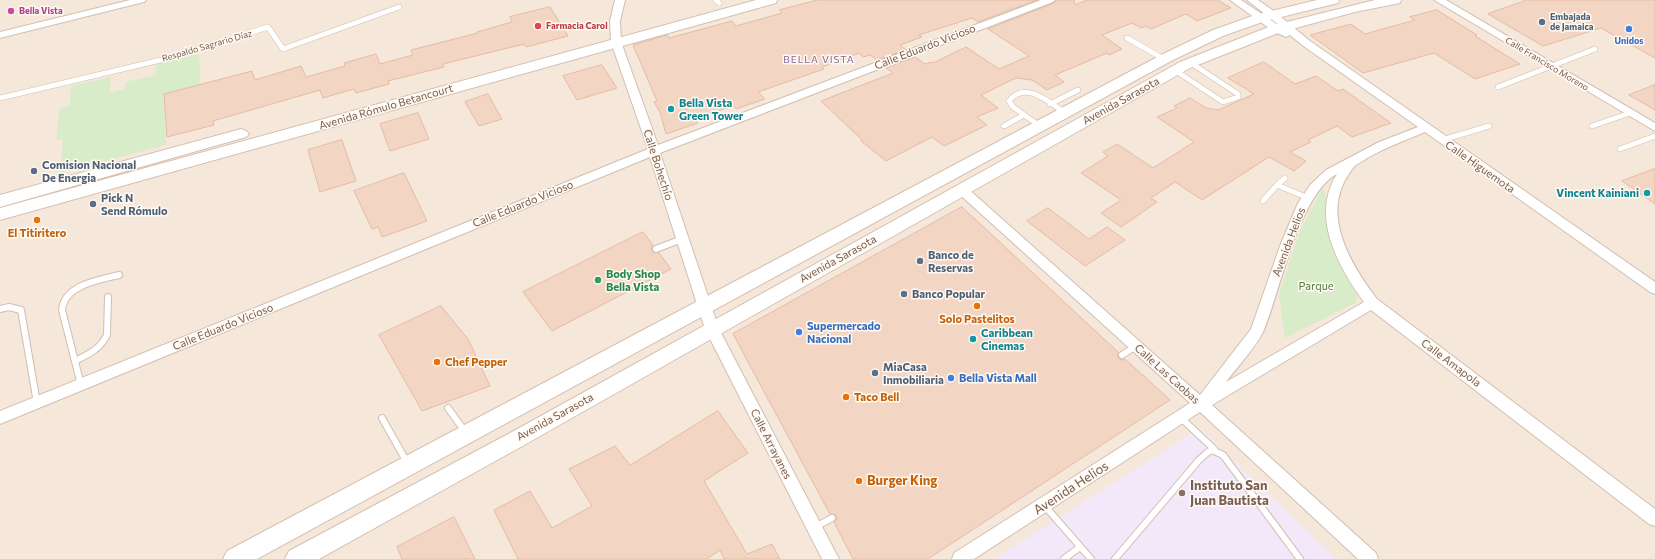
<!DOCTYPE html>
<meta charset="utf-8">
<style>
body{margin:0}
canvas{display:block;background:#fdf6ec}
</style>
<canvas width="1655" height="559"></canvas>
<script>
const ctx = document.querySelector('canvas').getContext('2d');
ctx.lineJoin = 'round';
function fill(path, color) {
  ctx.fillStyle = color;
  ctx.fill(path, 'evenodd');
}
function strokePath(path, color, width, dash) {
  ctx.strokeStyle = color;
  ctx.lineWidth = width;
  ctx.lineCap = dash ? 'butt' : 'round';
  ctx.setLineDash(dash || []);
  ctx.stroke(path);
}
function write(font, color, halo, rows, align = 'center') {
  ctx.font = font + ' Commissioner,sans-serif';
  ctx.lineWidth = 3;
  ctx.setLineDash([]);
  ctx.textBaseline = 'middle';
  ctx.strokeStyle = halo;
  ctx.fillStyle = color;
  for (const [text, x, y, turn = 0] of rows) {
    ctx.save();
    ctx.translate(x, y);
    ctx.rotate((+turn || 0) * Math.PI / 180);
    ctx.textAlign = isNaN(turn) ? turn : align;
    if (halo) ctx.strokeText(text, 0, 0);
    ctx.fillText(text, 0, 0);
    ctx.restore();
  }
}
fill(new Path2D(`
 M0,0h1655v559h-1655z`), '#f5e8da');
fill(new Path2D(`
 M1200,428l136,131h-342z`), '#f3e8fa');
fill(new Path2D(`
 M199,54l2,33 -36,8 1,50 -106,28 3,-34 -7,1 3,-31 11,-4 1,-19 40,-9 -1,16 15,-4v-7l31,-7v-11z
 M1323,187l21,80 14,26 -3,10 -70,35 -6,-43 21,-64z`), '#d8ecc9');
const building = new Path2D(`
 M818,0h219l-59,22 -6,-4 -53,17 3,2 -22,8 6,5 -29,10 -7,-5 -7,2 -4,-4 -37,14 2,2 -66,23 7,7 -29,10 -3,-3 -39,13 4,4 -32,11 -6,-22 -6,-10 3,-1 -24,-56 34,-10 2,3 63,-17 4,5 46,-13 -2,-3z
 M1056,0h18l1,5 12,-5h131l13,8 -34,13 -11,-7 -35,15 -6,-3 -4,2 -9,-5 -30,12 20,14 -13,6 -2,-2 -52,22 9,7 -17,8 -15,-10 -16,-2 -35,17 17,13 -21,9 10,8 -43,21 -12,-9 -46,24 -25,-20 1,-1 -41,-39 72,-28 -7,-5 29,-11 10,7 7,-2 1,1 33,-16 33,22 30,-13 -41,-27 66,-26z
 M1527,0h128v58l-54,-30 -58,18 -55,-32z
 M550,7l18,29 -42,11 -2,-3 -81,20 1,3 -56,14 1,3 -33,9 -2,-4 -31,9 -3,-8 -107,31 1,4 -47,12 -3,-43 88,-23 3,9 46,-14 5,11 39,-11 -1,-3 32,-9 4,10 33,-9 -2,-5 67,-17 -1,-1 35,-10 -2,-5z
 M1437,10l40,25 -2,1 45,28 -45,15 -41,-26 -71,20 -53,-38 41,-11 14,10 50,-14 -5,-3z
 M1264,62l31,22 21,-8 22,15 5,-2 48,34 -39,14 -15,-11 -29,14 3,2 -21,10 16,9 -12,10 -25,-14 -67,43 -27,-18 -24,16 6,4 -36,25 -20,-14 20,-13 -40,-27 27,-17 -5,-4 14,-8 36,24 41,-26 -37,-25 20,-9 -3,-2 16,-8 16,10 12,2 36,-16 -26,-16z
 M602,65l15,23 -40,12 -14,-24z
 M1655,85v25l-26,-15z
 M488,94l14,25 -23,7 -14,-24z
 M418,113l11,26 -39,12 -10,-27z
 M342,140l14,41 -36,11 -12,-42z
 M1655,169v35l-33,-23z
 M404,173l23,48 -45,16 -4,-10 -6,2 -18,-38z
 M962,207l156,145v6l4,2 3,-1 45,41 -242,159h-75l-19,-37 3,-3 -1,-4 -6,-1 -97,-180z
 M1048,208l41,31 18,-12 18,13 -40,26 -58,-45z
 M643,232l10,13 -2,4 2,3 6,1 12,16 -119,62 -29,-39z
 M441,306l27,33 22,47 -68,25 -43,-76z
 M718,411l30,42 -44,28 43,73 25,-10 8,15h-56l-4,-9 -13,9h-189l-24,-49 36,-19 22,37 40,-22 -23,-37 46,-23 15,19z
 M454,517l21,42h-73l-5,-12z`);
fill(building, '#f3d5c3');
strokePath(building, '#e6bba3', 1);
const serviceFar1 = new Path2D(`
 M716,0l3,3
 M1127,38l37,21
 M1176,71l47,31 15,-5v-3l-47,-31
 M1498,87l97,-38
 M0,98l169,-40 99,-31 15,22 116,-42
 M1050,104l28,-14
 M1004,126l20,-11
 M1040,126l-27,-19 -4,-6c16,-21 40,1 56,12
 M1592,126l38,-13
 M1442,140l47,-14
 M1620,149l35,-13
 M1277,185l8,-7
 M1263,201l14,-16 31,13
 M680,240l3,-1`);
const service = new Path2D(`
 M656,249l26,-10
 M0,309l9,-2 12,3 16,93
 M1122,355l14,-9
 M75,361c14,-7 25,-12 32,-26l1,-38
 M81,385l-19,-75c2,-25 37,-30 57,-35
 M448,408l18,25
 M1180,417l34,32
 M382,418l26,46
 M1044,505l47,54
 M815,527l17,-9
 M1064,559l16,-12
 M1115,559l84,-99 9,-8 4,-2 11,5 77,104`);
const minor = new Path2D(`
 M130,0h16l-2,2 -144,36v-6z
 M615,0h10l-5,21 1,21 37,103 383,-145h14l-2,2 -393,151 59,176 120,230h-17l-117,-230 -55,-172 -650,267v-13l648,-262 -37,-107 -1,-21z
 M1230,0h11l43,29 -37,-29h11l17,12 35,29 345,241v12l-5,-2 -225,-160c-19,8 -38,15 -56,25 -4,3 -9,5 -13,8 -3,2 -5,6 -7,9 -29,41 3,92 28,125l278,210v17l-6,-2 -278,-214 -159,95 164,148 2,6h-20l-158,-147 -226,147h-22l2,-6 236,-150 -232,-210 -2,-3 2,-3h8l234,208 51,-66 29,-83 18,-43 12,-18 16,-15 53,-28 39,-15 -116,-82 -12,-10 -4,2 -13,-6zM1337,174c-27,42 1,92 27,128l-138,80c10,-13 32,-38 38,-52 16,-39 35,-136 73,-156z
 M1434,0h12l209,123v8z`);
const secondary = new Path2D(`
 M756,0h21l-1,3 -776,217v-12z
 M1317,0h22l-1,3 -73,18 -42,15 -50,24 -916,499h-34l4,-8 936,-497 50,-24 42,-15z
 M1375,0h26l-1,3 -45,9 -74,20 -91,36 -664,376 -207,115h-34l4,-8 223,-119 668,-370 91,-36z
 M241,129l5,2 3,3 -3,3 -246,70v-12z`);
strokePath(serviceFar1, '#d1beb0', 6);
strokePath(service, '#d1beb0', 8);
strokePath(minor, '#d1beb0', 2);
strokePath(secondary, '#d6c0b0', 2);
strokePath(serviceFar1, '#fff', 5);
strokePath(service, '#fff', 6);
fill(minor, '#fff');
fill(secondary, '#fff');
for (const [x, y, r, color] of [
 [11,11,4,"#d1479c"],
 [1542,22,4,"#5c6f8a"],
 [538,26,4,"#e0444e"],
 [1629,29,4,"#3f7fe0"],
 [671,109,4,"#0f9aa8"],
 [34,171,4,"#5c6f8a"],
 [1647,193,4,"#0f9aa8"],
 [93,204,4,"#5c6f8a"],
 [37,220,4,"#e8710a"],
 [920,261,4,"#5c6f8a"],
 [598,280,4,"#2e9e5b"],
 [904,294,4,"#5c6f8a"],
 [977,306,4,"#e8710a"],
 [799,332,4,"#3f7fe0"],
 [973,339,4,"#0f9aa8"],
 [437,362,4,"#e8710a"],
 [875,373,4,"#5c6f8a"],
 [951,378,4,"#3f7fe0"],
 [846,397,4,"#e8710a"],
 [859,481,4,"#e8710a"],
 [1182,493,4,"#8d6e63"]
]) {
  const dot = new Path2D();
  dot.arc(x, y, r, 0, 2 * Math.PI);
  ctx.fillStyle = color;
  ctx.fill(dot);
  strokePath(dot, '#fffaf3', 1.5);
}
write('bold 9px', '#b23c85', '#fffaf3', [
 ["Bella Vista",19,11]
], 'left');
write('bold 9px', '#4e5e75', '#fffaf3', [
 ["Embajada",1550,17],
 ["de Jamaica",1550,27]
], 'left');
write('bold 9px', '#be3a42', '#fffaf3', [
 ["Farmacia Carol",546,26]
], 'left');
write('bold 9px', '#366cbe', '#fffaf3', [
 ["Unidos",1629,41]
]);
write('9px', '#7a5c4d', '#fffaf3', [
 ["Respaldo Sagrario Díaz",207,46,-16],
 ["Calle Francisco Moreno",1547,64,31]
]);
ctx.letterSpacing = '1px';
write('10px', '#846695', '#fffaf3', [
 ["BELLA VISTA",819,60]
]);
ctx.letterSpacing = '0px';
write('11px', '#7a5c4d', '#fffaf3', [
 ["Calle Eduardo Vicioso",925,47,-21],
 ["Avenida Sarasota",1121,101,-29],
 ["Avenida Rómulo Betancourt",386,107,-16],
 ["Calle Bohechío",658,165,72],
 ["Calle Higuemota",1480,167,35],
 ["Calle Eduardo Vicioso",523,204,-22],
 ["Avenida Helios",1289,242,-69],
 ["Avenida Sarasota",838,259,-29],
 ["Calle Eduardo Vicioso",223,327,-22],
 ["Calle Amapola",1451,363,37],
 ["Calle Las Caobas",1167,374,42],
 ["Avenida Sarasota",555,417,-29],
 ["Calle Arrayanes",771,444,63]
]);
write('bold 11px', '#0d838f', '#fffaf3', [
 ["Bella Vista",679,103],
 ["Green Tower",679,116],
 ["Vincent Kainiani",1639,193,"right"],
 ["Caribbean",981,333],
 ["Cinemas",981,346]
], 'left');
write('bold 11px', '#4e5e75', '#fffaf3', [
 ["Comision Nacional",42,165],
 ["De Energia",42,178],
 ["Pick N",101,198],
 ["Send Rómulo",101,211],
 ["Banco de",928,255],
 ["Reservas",928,268],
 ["Banco Popular",912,294],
 ["MiaCasa",883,367],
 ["Inmobiliaria",883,380]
], 'left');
write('bold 11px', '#c56008', '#fffaf3', [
 ["El Titiritero",37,233],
 ["Solo Pastelitos",977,319],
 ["Chef Pepper",445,362,"left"],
 ["Taco Bell",854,397,"left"]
]);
write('bold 11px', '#27864d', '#fffaf3', [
 ["Body Shop",606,274],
 ["Bella Vista",606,287]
], 'left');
write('11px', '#537a41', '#fffaf3', [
 ["Parque",1316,286]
]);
write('bold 11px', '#366cbe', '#fffaf3', [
 ["Supermercado",807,326],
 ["Nacional",807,339],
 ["Bella Vista Mall",959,378]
], 'left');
write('bold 13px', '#c56008', '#fffaf3', [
 ["Burger King",867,481]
], 'left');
write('bold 13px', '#785e54', '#fffaf3', [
 ["Instituto San",1190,486],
 ["Juan Bautista",1190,501]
], 'left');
write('13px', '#7a5c4d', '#fffaf3', [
 ["Avenida Helios",1071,488,-33]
]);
</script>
